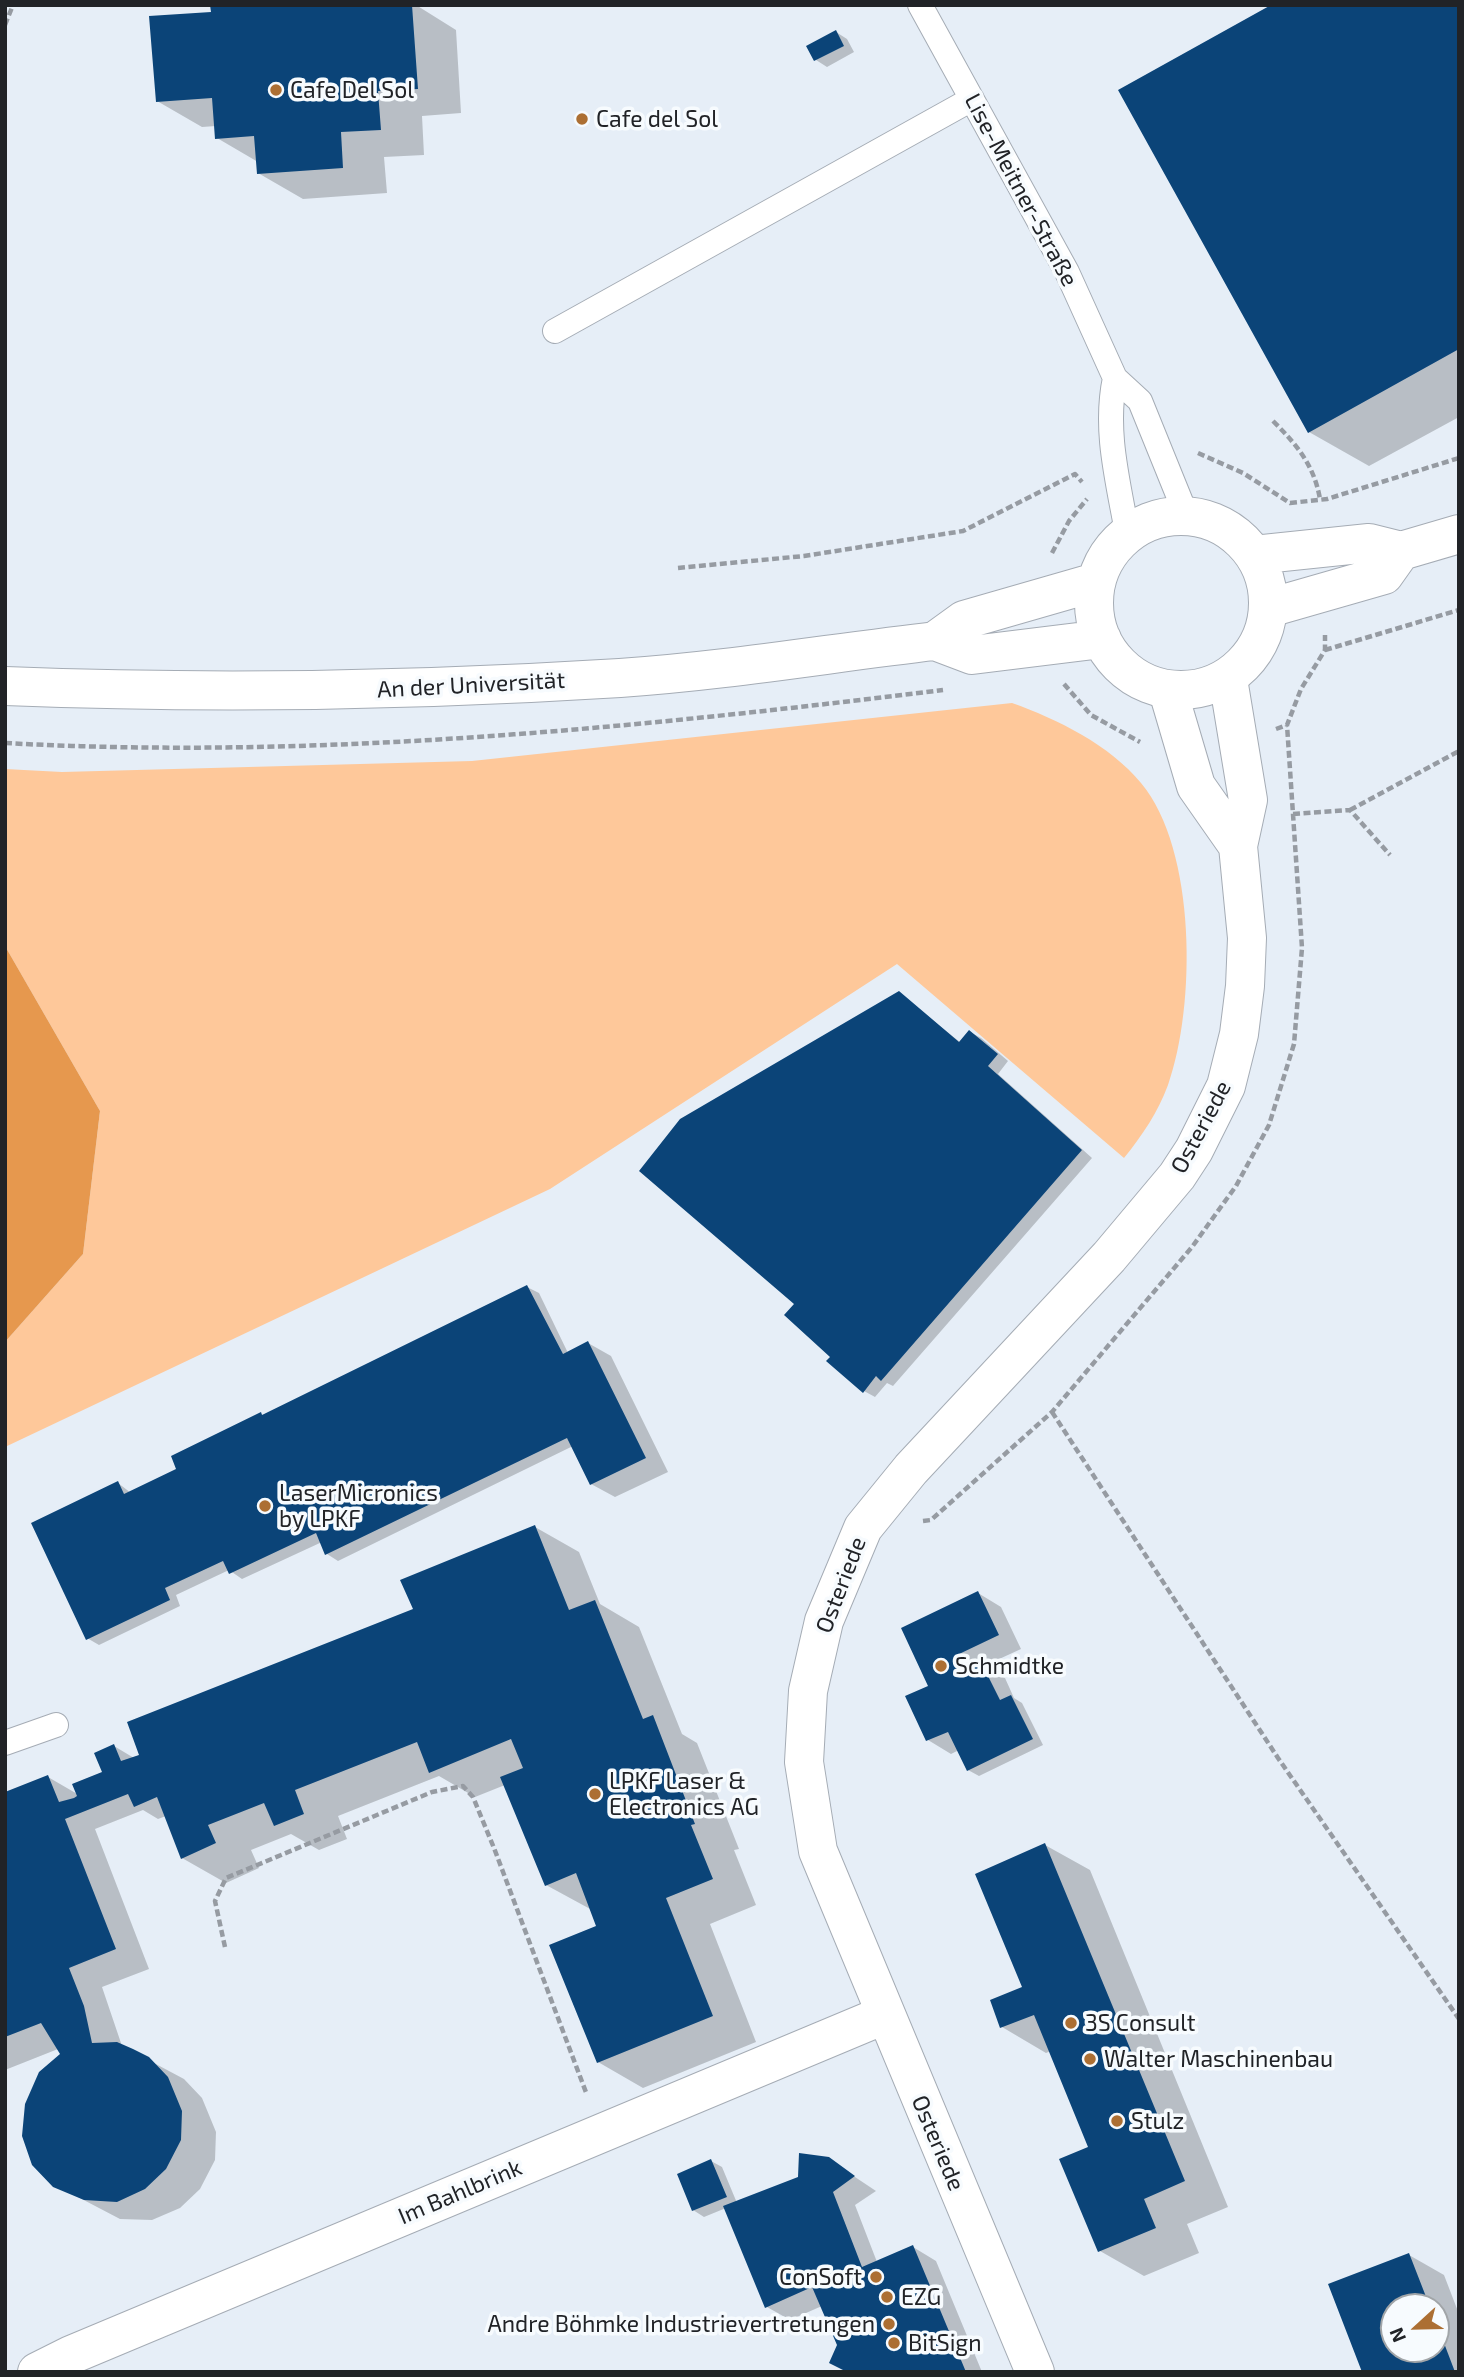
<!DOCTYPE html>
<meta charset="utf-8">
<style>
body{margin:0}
#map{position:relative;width:1464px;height:2377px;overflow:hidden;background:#e6eef7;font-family:"Exo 2",sans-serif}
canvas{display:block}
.frame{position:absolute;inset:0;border:7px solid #212327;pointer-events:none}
.north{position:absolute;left:1380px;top:2293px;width:70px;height:70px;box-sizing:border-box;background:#f7fbfe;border:2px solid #a1a5a8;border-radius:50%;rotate:248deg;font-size:19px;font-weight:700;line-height:28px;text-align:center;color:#212327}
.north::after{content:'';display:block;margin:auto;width:24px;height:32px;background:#ac6f33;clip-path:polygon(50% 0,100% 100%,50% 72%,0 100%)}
</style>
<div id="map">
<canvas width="1464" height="2377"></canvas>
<div class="frame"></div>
<div class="north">N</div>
</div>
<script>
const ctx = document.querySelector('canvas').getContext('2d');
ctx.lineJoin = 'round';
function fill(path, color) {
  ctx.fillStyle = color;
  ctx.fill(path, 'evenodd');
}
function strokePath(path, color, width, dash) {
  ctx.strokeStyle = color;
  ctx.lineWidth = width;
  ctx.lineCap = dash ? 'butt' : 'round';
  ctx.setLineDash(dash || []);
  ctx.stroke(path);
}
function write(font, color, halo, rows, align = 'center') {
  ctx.font = font + ' "Exo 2",sans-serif';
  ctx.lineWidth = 7;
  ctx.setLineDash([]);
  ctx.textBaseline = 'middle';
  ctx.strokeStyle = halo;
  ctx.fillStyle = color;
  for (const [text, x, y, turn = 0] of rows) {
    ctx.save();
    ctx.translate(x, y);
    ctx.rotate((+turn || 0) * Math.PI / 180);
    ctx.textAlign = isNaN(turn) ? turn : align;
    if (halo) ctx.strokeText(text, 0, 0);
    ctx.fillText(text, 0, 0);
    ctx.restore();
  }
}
fill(new Path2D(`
 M1012,703c45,16 98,42 129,80 56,67 55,224 27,302 -10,27 -26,51 -44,73l-227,-194 -347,225 -545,258v-105l78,-88 17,-143 -95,-165v-177l57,3 410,-11z`), '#fec89a');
fill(new Path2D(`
 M5,946l95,165 -17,143 -78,88z`), '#e6984e');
fill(new Path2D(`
 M212,5h204l40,25 5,83 -39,3 2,39 -40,2 3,36 -84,6 -45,-26v-11l-41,-24 -1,-12 -14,1 -45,-26 56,-88z
 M1459,5v412l-90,49 -60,-34z
 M836,32l11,7 7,13 -27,15 -11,-7z
 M899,993l62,50 9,-11 11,6 27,23 -10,13 94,84 -199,228 -6,-3 -12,14 -11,-6 -32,-34 -35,-53z
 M527,1287l12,6 29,60 20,-10 23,13 57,116 -53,25 -24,-13 -18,-38 -235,115 -11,-7 -5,-12 -80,37 -13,-9 -53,25 4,11 -81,39 -12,-7 31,-155 13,10 48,-24 82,-55 4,2z
 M535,1527l44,25 21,52 39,23 43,107 15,9 42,106 -5,1 22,55 -46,19 46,118 -113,46 -45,-26 1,-135 -7,-17 -46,-25 -41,-100 -30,12 -36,-21 -101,40 9,23 -28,11 -28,-16 -40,16 8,18 -33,15 -44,-25 -16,-42 -8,3 -15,-9 -48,19 54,140 -47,18 20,59 62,33 18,19 14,34 -1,28 -15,29 -20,19 -28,12 -32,-1 -65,-34 7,-130 -4,-6 -53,21v-276l43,-17 31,18 25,-22 10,-27 20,12 281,-148z
 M978,1593l23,14 20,42 -37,17 21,12 9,20 8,5 21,42 -64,31 -11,-6 -9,-20 -8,4 -23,-14 3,-54z
 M1045,1845l45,25 138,337 -41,17 12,29 -55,23 -44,-25 -10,-103 -39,-97 -5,2 -44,-26 22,-39z
 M828,2159l48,32 -21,14 22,57 36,-15 23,14 46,111h-134l-26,-66 -32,14 -23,-13 -41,-99 -22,9 -11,-7 18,-49 11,6 15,36 63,-25z
 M1409,2255l35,20 15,39v58h-95zM1394,2307h42v42h-42z`), '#0003');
fill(new Path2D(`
 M210,5h202l6,84 -40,2 3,39 -40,2 2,36 -86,6 -3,-38 -39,3 -3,-41 -56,4 -7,-86 62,-4z
 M1271,5h188v344l-151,84 -190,-343z
 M836,30l8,16 -30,15 -8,-15z
 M899,991l60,51 10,-12 29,24 -10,12 94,84 -201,231 -5,-5 -13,17 -37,-32 4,-4 -46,-42 10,-11 -155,-133 41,-52z
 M527,1285l36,69 25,-13 58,117 -56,27 -23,-47 -242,117 -9,-22 -87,41 -6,-13 -58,27 5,12 -84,40 -55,-117 87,-42 6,13 52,-25 -5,-13 90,-44 1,3z
 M535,1525l34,85 26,-10 48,119 10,-4 42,109 -4,1 22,54 -47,19 47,118 -116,47 -48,-118 47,-19 -20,-53 -31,13 -45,-109 23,-9 -12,-29 -82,34 -12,-31 -122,48 9,24 -30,12 -10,-23 -56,22 8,18 -35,16 -24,-62 -23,10 -6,-13 -63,25 51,130 -47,19 15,38 8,37 25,-1 16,7 16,8 19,20 14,34 -1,29 -15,29 -21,20 -28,13 -33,-2 -31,-13 -21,-22 -10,-29 3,-32 14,-32 21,-18 -19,-31 -36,14v-245l43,-17 11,27 15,-4 3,-2 -5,-12 30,-12 -8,-19 20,-9 7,17 18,-6 -12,-33 286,-113 -13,-29z
 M978,1591l21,44 -42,20 8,15 16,-8 19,38 11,-5 22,44 -66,32 -19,-39 -22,9 -21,-45 23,-10 -27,-58z
 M1045,1843l140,338 -41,18 12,29 -58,24 -39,-93 29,-12 -54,-132 -34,13 -10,-28 32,-13 -47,-113z
 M799,2153l30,4 26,19 -22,16 29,75 51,-22 53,127h-119l-18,-9 8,-18 -25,-58 -47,21 -42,-102 75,-29z
 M711,2159l16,38 -35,14 -15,-37z
 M1409,2253l21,54h-36v42h42v-27l19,50h-93l-34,-88z`), '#0b4478');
const service = new Path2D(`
 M920,5l147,267 48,106 25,23 47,116
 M555,331l417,-232
 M1115,378c-11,52 3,103 12,154
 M5,1743l51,-18`);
const minor = new Path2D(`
 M1168,691l28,95 42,60
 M37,2372l34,-17 813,-340
 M1035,2372l-217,-521 -14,-89 4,-71 16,-70 39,-93 48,-59 198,-212 68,-81 17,-26 32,-64 13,-52 6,-48 2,-48 -9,-92 10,-46 -20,-121`);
const tertiary = new Path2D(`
 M1094 603a87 87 0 1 1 174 0a87 87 0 1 1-174 0Z
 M1254,555l115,-12 32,8 58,-17
 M1269,608l115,-33 17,-24
 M935,641l29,-21 132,-38
 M5,686c205,8 410,5 615,-8 105,-7 211,-25 315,-37l37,14 130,-16`);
strokePath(service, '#a5acb5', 26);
strokePath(minor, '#a5acb5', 40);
strokePath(tertiary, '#a5acb5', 40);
strokePath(new Path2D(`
 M5,25l8,-20
 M1273,421c24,24 41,44 47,78
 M1198,453l45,20 47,30 37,-4 132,-41
 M1052,553l17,-32 18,-22
 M678,568l126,-12 159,-25 112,-57 7,8
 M1325,650l134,-40
 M1064,684l27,31 49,27
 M1276,729l11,-4 14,-36 24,-39v-15
 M5,743c313,17 628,-15 938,-53
 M1350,810l109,-59
 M1293,814l57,-4 40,45
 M1052,1412l226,346 181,261
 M923,1521l8,-1 121,-108 140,-165 44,-61 33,-61 25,-81 8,-96 -15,-223
 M225,1947l-10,-46 11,-23 206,-86 31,-6 10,11 21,51 93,247`), '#969ba2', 4.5, [7, 3.5]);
strokePath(service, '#fff', 24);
strokePath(minor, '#fff', 38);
strokePath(tertiary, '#fff', 38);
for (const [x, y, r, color] of [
 [276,90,7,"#ac6f33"],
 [582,119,7,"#ac6f33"],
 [265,1506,7,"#ac6f33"],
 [941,1666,7,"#ac6f33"],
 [595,1794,7,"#ac6f33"],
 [1071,2023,7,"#ac6f33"],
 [1090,2059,7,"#ac6f33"],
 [1117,2121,7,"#ac6f33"],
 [876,2277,7,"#ac6f33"],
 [887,2297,7,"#ac6f33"],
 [889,2324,7,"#ac6f33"],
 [894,2343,7,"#ac6f33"]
]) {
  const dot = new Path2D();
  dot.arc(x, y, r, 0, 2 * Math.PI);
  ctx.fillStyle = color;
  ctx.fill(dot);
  strokePath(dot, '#f7fbfe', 2.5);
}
write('23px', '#212327', '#f7fbfe', [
 ["Cafe Del Sol",290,90],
 ["Cafe del Sol",596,119],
 ["LaserMicronics",279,1493],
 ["by LPKF",279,1519],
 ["Schmidtke",955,1666],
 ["LPKF Laser &",609,1781],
 ["Electronics AG",609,1807],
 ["3S Consult",1085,2023],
 ["Walter Maschinenbau",1104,2059],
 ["Stulz",1131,2121],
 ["ConSoft",862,2277,"right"],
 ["EZG",901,2297],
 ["Andre Böhmke Industrievertretungen",875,2324,"right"],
 ["BitSign",908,2343]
], 'left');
write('23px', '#212327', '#f7fbfe', [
 ["Lise-Meitner-Straße",1021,190,62],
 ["An der Universität",471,685,-3],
 ["Osteriede",1201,1127,-62],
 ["Osteriede",841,1585,-69],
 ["Osteriede",938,2143,67],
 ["Im Bahlbrink",460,2192,-23]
]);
</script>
